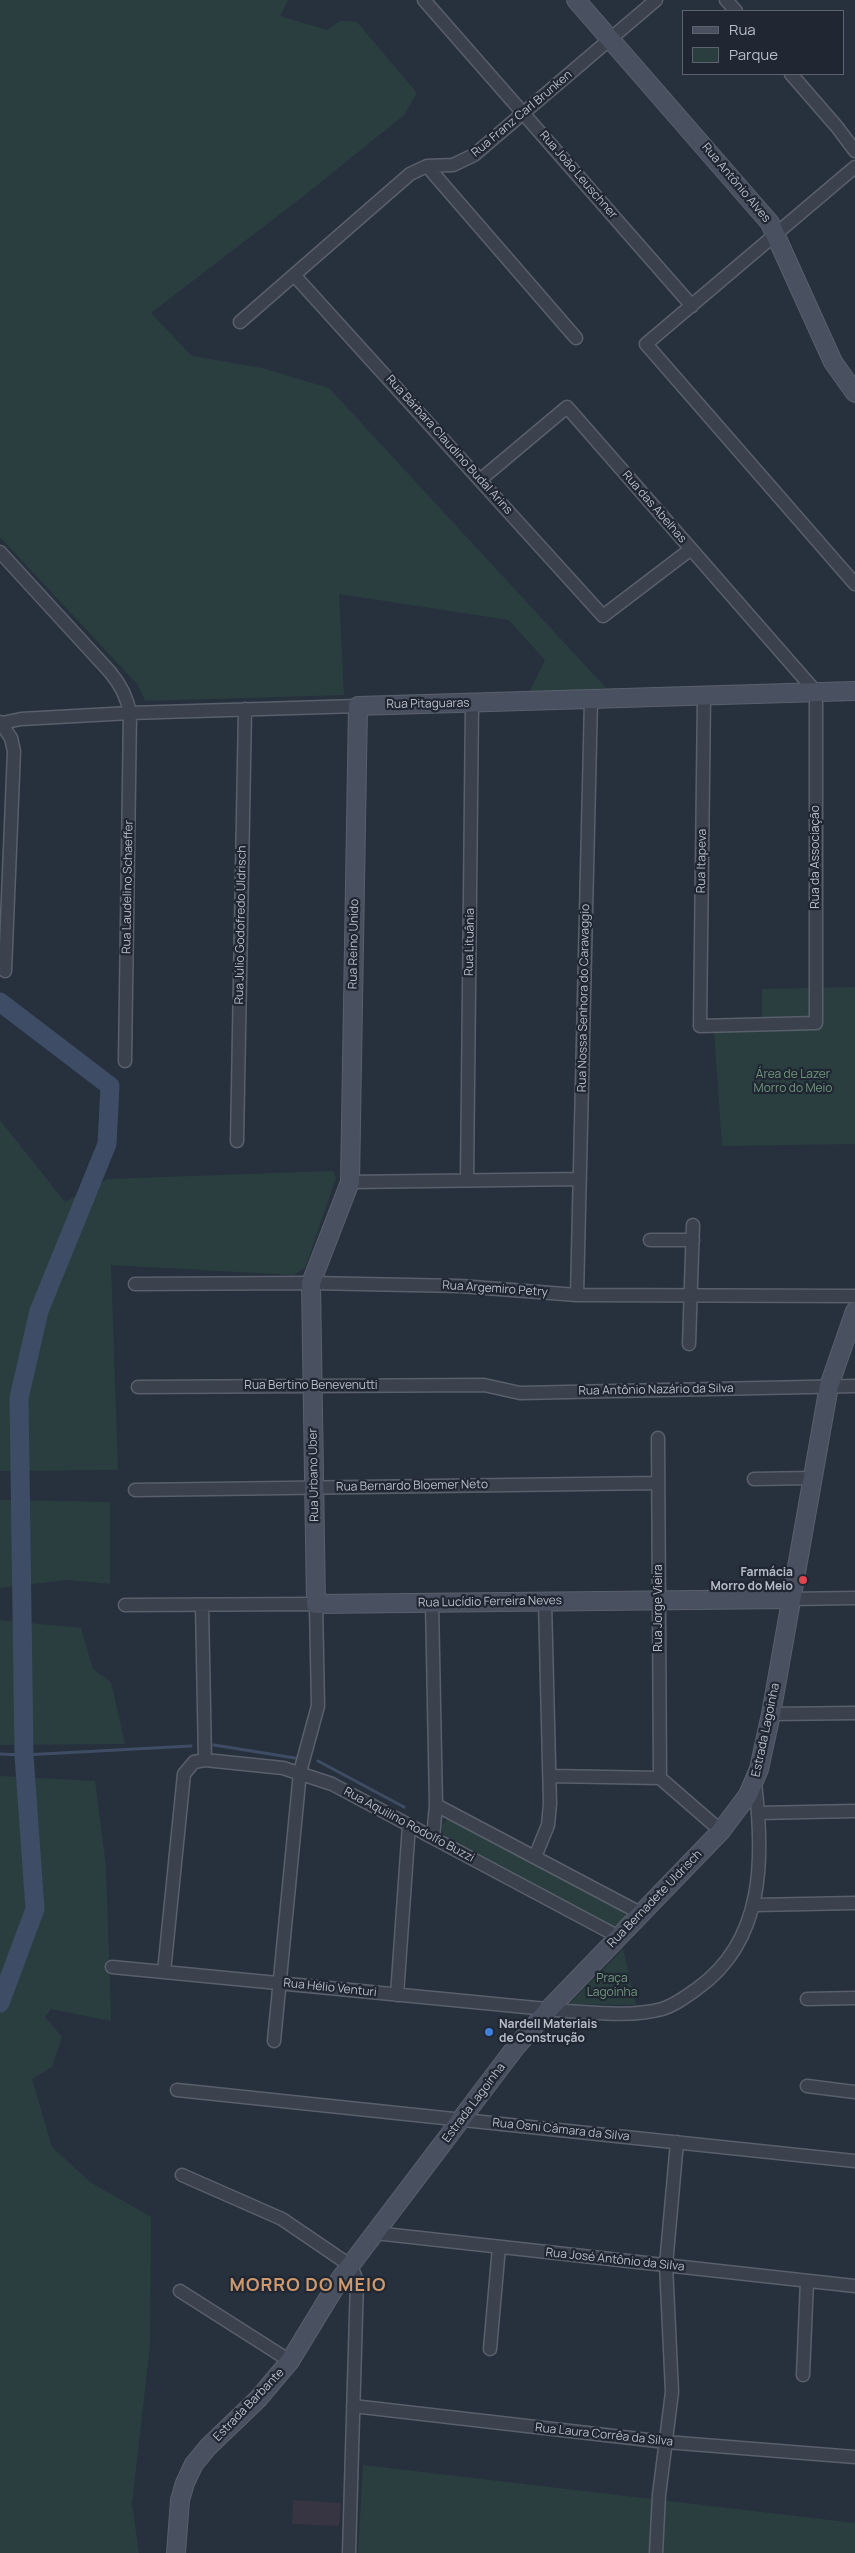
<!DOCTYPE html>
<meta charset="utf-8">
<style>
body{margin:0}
#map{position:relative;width:855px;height:2553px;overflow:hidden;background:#27303d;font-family:Manrope,sans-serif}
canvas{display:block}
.legend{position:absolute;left:682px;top:10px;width:162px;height:65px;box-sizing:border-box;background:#202733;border:1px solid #5c636f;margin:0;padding:6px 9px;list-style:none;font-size:15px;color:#b7bdc8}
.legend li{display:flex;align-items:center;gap:10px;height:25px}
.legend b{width:25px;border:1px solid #5c636f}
</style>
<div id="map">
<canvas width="855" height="2553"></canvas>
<ul class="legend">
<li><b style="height:6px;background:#495160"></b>Rua</li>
<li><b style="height:14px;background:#2a3e40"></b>Parque</li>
</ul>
</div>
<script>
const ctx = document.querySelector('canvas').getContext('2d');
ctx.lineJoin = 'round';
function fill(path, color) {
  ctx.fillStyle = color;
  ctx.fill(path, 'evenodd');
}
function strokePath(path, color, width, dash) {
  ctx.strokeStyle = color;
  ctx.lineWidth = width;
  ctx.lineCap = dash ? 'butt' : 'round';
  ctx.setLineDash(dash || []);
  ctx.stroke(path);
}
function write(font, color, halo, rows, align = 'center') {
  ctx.font = font + ' Manrope,sans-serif';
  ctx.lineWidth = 4.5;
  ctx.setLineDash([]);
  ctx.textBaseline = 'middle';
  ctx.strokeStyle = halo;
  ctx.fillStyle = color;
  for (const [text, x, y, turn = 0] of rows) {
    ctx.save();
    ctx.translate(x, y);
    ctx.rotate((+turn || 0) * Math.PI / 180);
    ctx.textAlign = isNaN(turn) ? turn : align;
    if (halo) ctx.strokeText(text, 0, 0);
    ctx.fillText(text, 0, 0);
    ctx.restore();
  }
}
fill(new Path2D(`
 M293,2500l48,3 -2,23 -47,-2z`), '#373542');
fill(new Path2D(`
 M0,0h288l-8,16 47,14 13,-9 17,1 60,71 -13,22 -99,80 -154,118 41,43 70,12 67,20 277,300 -77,5 16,-33 -36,-40 -170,-26 5,101 -199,6 -7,-16 -138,-148z
 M855,987v157l-133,2 -8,-115 48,-3v-39z
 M0,1120l65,82 42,-23 226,-8 3,7 -31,90 -12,7 -182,-10 7,205 -118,1z
 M0,1500l110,2v82l-44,-4 -66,8z
 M0,1620l81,8 12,41 18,13 14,62 -125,1z
 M0,1776l95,5 11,85 5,155 -60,-12 -6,8 17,20 -10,30 -20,12 20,68 38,35 61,35 -1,128 -18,159 7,49h-139z
 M448,1819l178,93 -2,8 -12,7 -169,-93 -2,-9z
 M623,1949l13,56 -67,-1z
 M363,2465l492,58v30h-497z`), '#2a3e40');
strokePath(new Path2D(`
 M214,1745l81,13
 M0,1754l24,1 167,-9
 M318,1761l86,46`), '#3e4d65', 3);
strokePath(new Path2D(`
 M0,1002l110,84 -3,58 -68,167 -20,87 5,357 11,154 -35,94`), '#3e4d65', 19);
const street = new Path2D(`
 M424,0l268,306
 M726,0l10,11
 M791,74l46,53 18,24
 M427,166l149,172
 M855,167l-209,177 209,240
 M294,275l309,341 88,-67
 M240,322l170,-148 17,-8 26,-1 21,-10 182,-155
 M480,480l87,-73 249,285v331l-116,3 4,-330
 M0,552l110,120c10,12 17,24 20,41l-5,348
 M0,722l11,16 3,13 -9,220
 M2,723l19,-4 109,-6 228,-7
 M237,1141l8,-432
 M467,1180l5,-476
 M350,1182l230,-3
 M650,1240h43
 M135,1284l176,-1 149,3 117,9 278,1
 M577,1295l14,-595
 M689,1344l4,-119
 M138,1387l346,-2 36,8 335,-7
 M658,1438l2,340
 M754,1479l58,-1
 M135,1490l523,-7
 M790,1599l65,-1
 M432,1603l4,202 -3,33
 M125,1605l191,-1 2,102 -18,66 -26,269
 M202,1605l3,155
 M771,1714l84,-1
 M550,1776l110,2 61,53
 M436,1805l206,109
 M758,1813l97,-2
 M535,1857l13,-32 2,-21 -5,-202
 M755,1905l100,-2
 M112,1967l455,44c30,2 66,6 95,-2 13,-4 25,-13 36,-21 67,-48 66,-131 57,-205
 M164,1972l20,-198 10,-12 11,-2 78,8 49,16 287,153
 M397,1995l12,-170
 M807,1999l48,-1
 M807,2086l48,6
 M177,2090l678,71
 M182,2175l100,44 69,47 6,15 -8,272
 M375,2233l480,53
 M180,2291l110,70
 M490,2349l9,-102
 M803,2375l4,-94
 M353,2406l313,36 189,15
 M656,2553l3,-58 13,-103 -6,-127 11,-123`);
const secondary = new Path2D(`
 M576,0l194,223 63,139 22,31
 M790,1599l-474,5 -5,-321 39,-101 8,-476 497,-15
 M176,2553l4,-53 5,-17 9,-19 14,-17 50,-48 32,-38 50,-82 175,-231 34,-39 172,-178 27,-36 11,-26 12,-55 58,-328 26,-75`);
strokePath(street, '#59606b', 15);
strokePath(secondary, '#59606b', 20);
strokePath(street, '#3b424e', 12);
strokePath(secondary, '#495160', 18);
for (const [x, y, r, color] of [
 [803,1580,5,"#e0444e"],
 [489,2032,5,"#3f7fe0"]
]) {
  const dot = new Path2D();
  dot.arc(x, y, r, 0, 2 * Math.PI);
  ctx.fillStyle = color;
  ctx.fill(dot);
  strokePath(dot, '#202733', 2);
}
write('12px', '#b7bdc8', '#202733', [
 ["Rua Franz Carl Brunken",522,114,-40],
 ["Rua João Leuschner",578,175,49],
 ["Rua Antônio Alves",736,183,50],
 ["Rua Bárbara Claudino Budal Arins",449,445,48],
 ["Rua das Abelhas",654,507,49],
 ["Rua Pitaguaras",428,704,-1],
 ["Rua da Associação",816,857,-90],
 ["Rua Itapeva",702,861,-89],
 ["Rua Laudelino Schaeffer",128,887,-89],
 ["Rua Júlio Godofredo Uldrisch",241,925,-89],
 ["Rua Lituânia",470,942,-89],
 ["Rua Reino Unido",354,944,-89],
 ["Rua Nossa Senhora do Caravaggio",584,998,-89],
 ["Rua Argemiro Petry",495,1289,4],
 ["Rua Bertino Benevenutti",311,1386],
 ["Rua Antônio Nazário da Silva",656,1390,-1],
 ["Rua Urbano Uber",314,1475,-91],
 ["Rua Bernardo Bloemer Neto",412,1486,-1],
 ["Rua Lucídio Ferreira Neves",490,1602,-1],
 ["Rua Jorge Vieira",659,1608,-90],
 ["Estrada Lagoinha",766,1730,-78],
 ["Rua Aquilino Rodolfo Buzzi",409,1825,28],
 ["Rua Bernadete Uldrisch",655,1899,-46],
 ["Rua Hélio Venturi",330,1988,6],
 ["Estrada Lagoinha",474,2103,-53],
 ["Rua Osni Câmara da Silva",561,2130,6],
 ["Rua José Antônio da Silva",615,2260,6],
 ["Estrada Barbante",249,2405,-46],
 ["Rua Laura Corrêa da Silva",604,2435,6]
]);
write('12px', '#70977a', '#202733', [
 ["Área de Lazer",793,1075],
 ["Morro do Meio",793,1089],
 ["Praça",612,1979],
 ["Lagoinha",612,1993]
]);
write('bold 12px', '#b7bdc8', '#202733', [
 ["Farmácia",793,1573],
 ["Morro do Meio",793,1587],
 ["Nardell Materiais",499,2025,"left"],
 ["de Construção",499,2039,"left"]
], 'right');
ctx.letterSpacing = '1px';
write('bold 18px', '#cd996d', '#202733', [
 ["MORRO DO MEIO",308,2286]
]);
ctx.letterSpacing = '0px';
</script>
